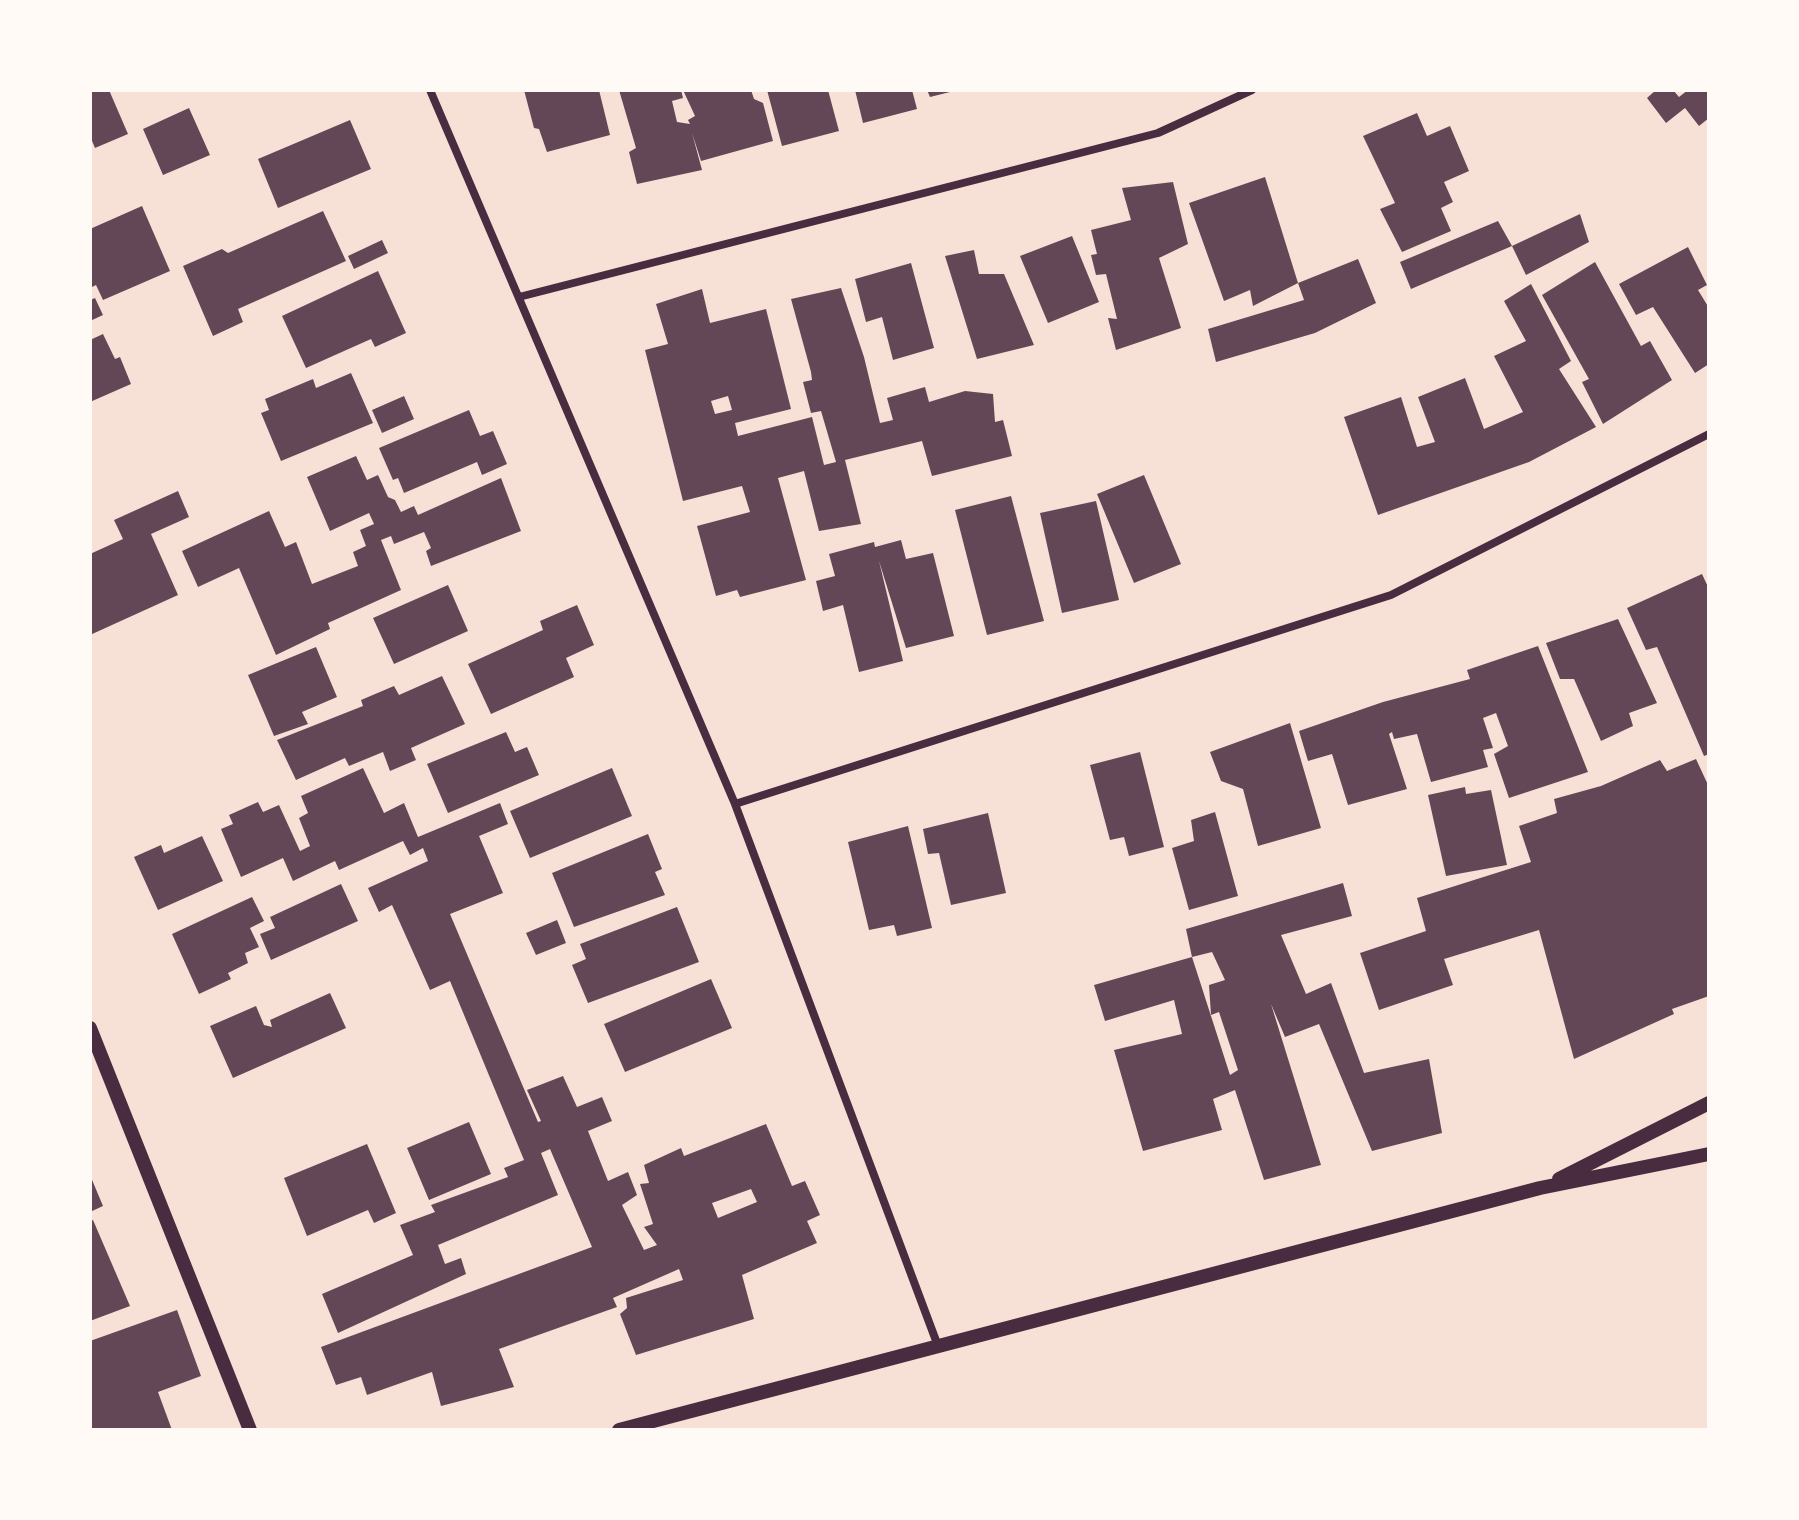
<!DOCTYPE html>
<style>
body{margin:0}
#map{position:relative;width:1799px;height:1520px;overflow:hidden;background:#f7e1d7;font-family:Commissioner,sans-serif}
canvas{display:block}
.frame{position:absolute;inset:0;border:92px solid #fffaf5;pointer-events:none}
</style>
<div id="map">
<canvas width="1799" height="1520"></canvas>
<div class="frame"></div>
</div>
<script>
const ctx = document.querySelector('canvas').getContext('2d');
ctx.lineJoin = 'round';
function fill(path, color) {
  ctx.fillStyle = color;
  ctx.fill(path, 'evenodd');
}
function strokePath(path, color, width, dash) {
  ctx.strokeStyle = color;
  ctx.lineWidth = width;
  ctx.lineCap = dash ? 'butt' : 'round';
  ctx.setLineDash(dash || []);
  ctx.stroke(path);
}
fill(new Path2D(`
 M90,90h19l19,44 -33,14 -5,-12z
 M524,90h75l11,45 -63,17 -8,-23 -5,-1z
 M619,90h62l2,8 -11,3 5,21 13,2 -2,-4 7,-4 -12,-26h68l3,9 9,4 10,38 -72,20 -9,-28 10,37 -65,14 -8,-32 7,-4z
 M767,90h61l11,41 -57,15z
 M855,90h57l5,19 -54,14z
 M927,90h27v1l-24,6z
 M1656,90h17l6,7 9,-7h21v28l-10,8 -14,-18 -19,15 -19,-25z
 M189,108l21,47 -47,20 -20,-46z
 M1417,113l10,23 23,-10 19,45 -25,11 9,20 -12,6 10,23 -49,21 -22,-43 15,-6 -32,-67z
 M350,120l21,49 -93,39 -20,-49z
 M1265,177l33,106 -45,23 -3,-16 -26,11 -35,-98z
 M1173,182l15,62 -29,14 22,70 -65,22 -8,-32 9,1 -11,-45 -10,1 -5,-20 6,-1 -6,-24 40,-10 -9,-32z
 M142,206l28,65 -67,29 -7,-15 -6,3v-59z
 M323,211l23,50 -108,48 5,13 -30,14 -30,-70 39,-17 6,4z
 M1580,214l9,28 -63,33 -14,-29 -101,43 -11,-27 98,-41 14,25z
 M1072,236l27,66 -51,21 -28,-67z
 M382,240l6,13 -34,16 -6,-13z
 M1688,247l19,38 -9,5 11,18v56l-14,9 -42,-66 -17,8 -17,-31z
 M974,250l5,24h25l30,71 -57,14 -32,-103z
 M1358,259l18,44 -61,30 -99,29 -8,-33 96,-29 -6,-17z
 M1595,262l46,84 9,-5 22,39 -69,44 -21,-42 7,-3 -47,-84z
 M911,263l23,85 -41,12 -11,-43 -16,5 -11,-43z
 M378,271l28,62 -31,14 -4,-8 -65,29 -24,-52z
 M1531,284l40,77 -12,8 37,58 -67,35 -151,53 -34,-98 57,-20 16,50 18,-5 -17,-45 47,-19 19,51 39,-17 -29,-56 32,-15 -22,-40z
 M841,288l23,69 16,66 13,-3 -6,-22 38,-11 4,15 36,-11 28,3 2,28 8,-2 9,36 -80,20 -10,-35 -77,19 16,64 -42,7 -15,-60 -26,7 28,102 -66,17 -3,-7 -21,6 -19,-70 53,-14 -8,-26 -59,15 -38,-151 23,-6 -12,-40 46,-15 8,34 56,-14 25,100 -56,14 3,13 74,-19 12,48 12,-3 -15,-51 -10,2 -8,-31 9,-2 -1,-8 -20,-73zM728,396l4,14 -17,4 -4,-13z
 M95,298l8,17 -13,6v-21z
 M103,334l12,25 5,-2 11,27 -41,18v-62z
 M351,373l22,50 -92,38 -20,-48 8,-3 -4,-11 48,-20 3,9z
 M404,396l10,23 -32,14 -10,-23z
 M469,410l11,26 13,-5 14,33 -25,11 -5,-13 -73,31 -6,-15 -5,2 -14,-32z
 M356,456l11,24 11,-5 10,22 7,3 6,12 13,-6 4,9 83,-37 20,53 -90,35 -5,-15 5,-3 -7,-16 -30,12 -3,-8 -10,4 20,50 -73,33 2,6 -54,26 -37,-87 -41,19 -16,-36 87,-40 16,36 11,-5 16,42 46,-18 -5,-14 13,-6 -6,-16 14,-6 -5,-11 -39,18 -23,-54z
 M1144,475l37,89 -47,19 -37,-89z
 M178,491l11,26 -38,17 27,61 -88,40v-81l33,-15 -9,-19z
 M1011,496l33,125 -57,14 -32,-125z
 M1096,501l23,99 -57,13 -22,-100z
 M901,540l5,19 27,-6 21,83 -48,12 -27,-87 24,100 -44,11 -16,-67 -20,6 -7,-30 19,-5 -6,-22 45,-12 1,5z
 M1702,574l7,15v165l-5,2 -47,-109 -11,3 -19,-42z
 M448,585l20,46 -74,33 -21,-46z
 M577,605l17,40 -28,13 8,19 -83,37 -23,-50 75,-34 -3,-9z
 M1618,619l39,84 -28,10 4,13 -32,15 -27,-62h-14l-14,-36z
 M1538,646l50,126 -79,26 -15,-44 14,-8 -12,-33 -13,5 10,30 -10,2 5,17 -57,15 -14,-48 -23,5 -2,-7 -3,2 18,55 -59,16 -16,-51 -24,7 -9,-30 84,-29 87,-23 -3,-9z
 M316,647l21,50 -35,15 6,12 -34,12 -26,-61z
 M442,676l23,48 -54,24 5,12 -26,11 -7,-19 -34,14 -4,-8 -49,22 -19,-40 86,-34 -2,-6 33,-14 5,9z
 M1290,723l31,105 -63,18 -15,-57 -22,-8 -11,-29z
 M506,732l9,20 12,-5 12,28 -91,38 -21,-49z
 M1140,752l24,95 -35,9 -5,-19 -14,3 -20,-75z
 M1696,759l13,28v209l-37,13 2,5 -100,45 -35,-129 -95,29 9,26 -74,25 -19,-57 66,-22 -9,-33 114,-36 -12,-36 38,-13 -3,-14 47,-13 59,-26 7,11z
 M363,768l21,45 20,-10 14,34 82,-34 8,21 -29,12 24,57 -53,21 88,208 3,-1 -14,-31 36,-14 14,31 25,-10 10,24 -24,10 20,50 20,-9 9,23 -15,10 22,45 13,-5 -13,-18 9,-3 -13,-40 9,-1 -5,-18 37,-17 3,8 82,-32 26,62 13,-5 15,34 -13,6 10,22 -75,32 12,44 -118,36 -16,-41 7,-6 -1,-10 57,-18 -4,-11 -66,29 4,9 -118,42 15,38 -73,19 -9,-34 -65,23 -6,-18 -25,8 -15,-38 271,-100 -42,-98 -9,4 17,42 -120,50 7,19 16,-6 5,16 -128,59 -16,-39 91,-39 -13,-30 35,-13 -4,-7 77,-28 -4,-9 20,-8 -74,-179 -20,9 -38,-85 -13,7 -11,-24 60,-27 -5,-13 -13,7 -7,-14 -64,29 -4,-9 -42,20 -10,-23 -42,19 -20,-48 12,-5 -4,-9 29,-13 5,10 16,-7 21,46 10,-5 -11,-28 9,-5 -7,-17zM751,1189l6,13 -39,16 -6,-15z
 M612,768l20,48 -102,42 -20,-47z
 M1465,787l1,7 25,-4 16,75 -61,11 -18,-81z
 M1215,812l23,84 -49,14 -17,-62 22,-7 -3,-21z
 M988,813l18,80 -55,12 -12,-52 -11,1 -5,-25z
 M908,826l24,102 -35,8 -3,-11 -25,5 -21,-88z
 M648,834l14,35 -7,3 10,23 -91,32 -22,-54z
 M202,836l21,45 -65,29 -24,-53 27,-12 3,8z
 M1343,883l9,33 -71,19 25,59 25,-11 33,90 65,-14 13,74 -70,18 -53,-127 -34,13 -14,-33 50,161 -57,15 -29,-90 -22,9 9,31 -79,21 -29,-101 68,-16 -8,-34 -69,21 -11,-36 98,-28 -6,-28zM1212,952l13,28 -16,5 2,30 8,-3 19,58 -8,5 -38,-118z
 M341,884l17,37 -87,39 -11,-26 15,-6 -5,-11z
 M252,897l12,24 -14,7 9,19 -14,6 3,10 -20,10 3,6 -32,15 -27,-60z
 M677,907l22,55 -111,41 -16,-38 14,-6 -6,-15z
 M557,920l9,23 -30,12 -10,-22z
 M711,979l21,49 -107,44 -21,-48z
 M330,993l16,35 -113,50 -23,-52 46,-20 8,19 8,2 -2,-7z
 M469,1122l22,52 -62,26 -22,-52z
 M367,1144l29,69 -22,10 -6,-13 -61,26 -23,-58z
 M90,1175l13,31 -13,6z
 M93,1220l37,86 -40,15v-100z
 M177,1310l24,66 -43,16 14,38h-82v-89z`), '#644757');
strokePath(new Path2D(`
 M430,90l305,714 203,542
 M519,297l639,-164 94,-43
 M735,804l656,-209 318,-161`), '#4a2c40', 8);
strokePath(new Path2D(`
 M90,1028l160,402
 M1559,1179l150,-76
 M619,1430l921,-242 169,-34`), '#4a2c40', 14);
</script>
